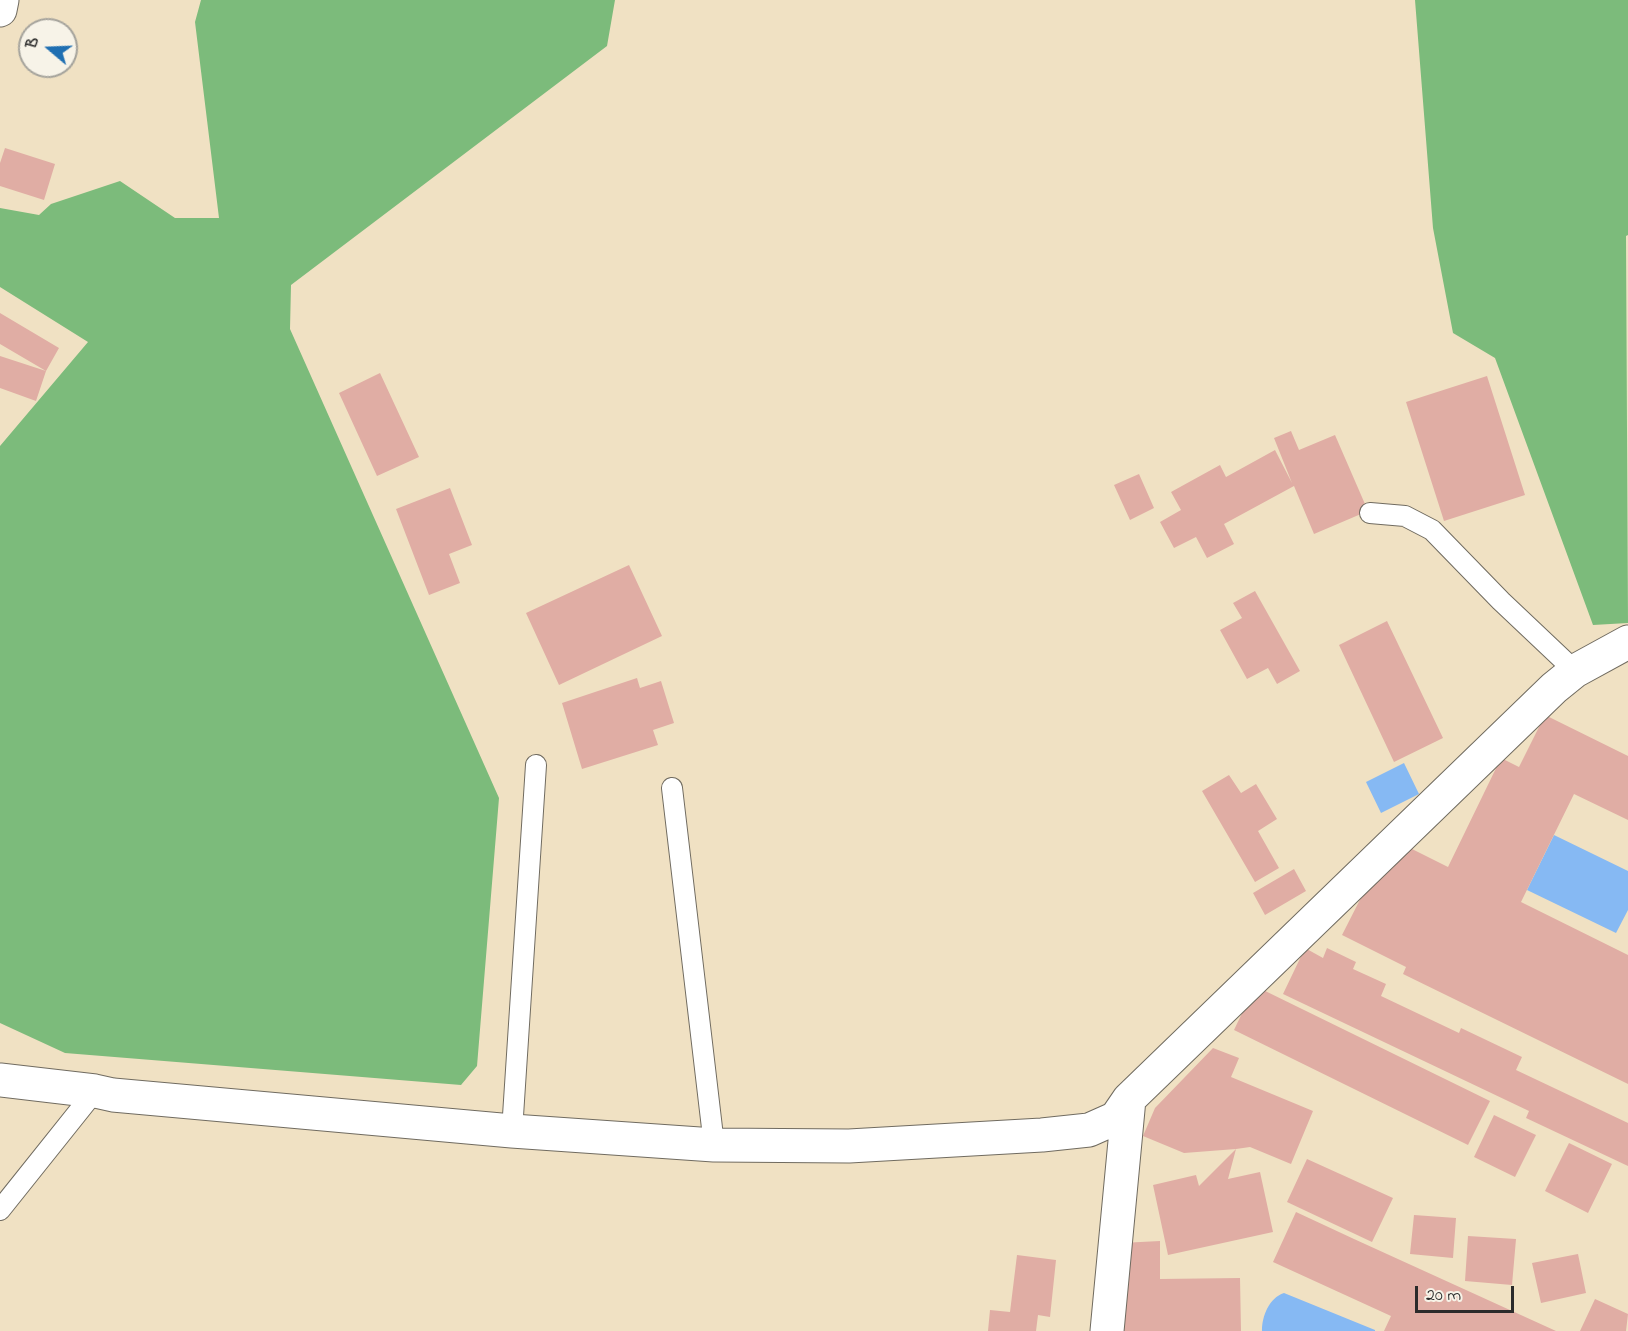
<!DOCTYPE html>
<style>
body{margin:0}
#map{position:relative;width:1628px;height:1331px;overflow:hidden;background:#f0e1c3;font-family:"Indie Flower",sans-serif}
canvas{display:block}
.north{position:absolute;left:18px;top:18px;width:60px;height:60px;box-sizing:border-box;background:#f7f3e8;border:2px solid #a5a39c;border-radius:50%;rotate:289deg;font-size:16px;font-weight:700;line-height:24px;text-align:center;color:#2b2b2b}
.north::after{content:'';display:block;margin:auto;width:21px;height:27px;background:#1f6fb2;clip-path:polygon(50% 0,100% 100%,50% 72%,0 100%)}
.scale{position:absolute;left:1415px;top:1286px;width:99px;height:27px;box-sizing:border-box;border:3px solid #2b2b2b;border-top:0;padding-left:8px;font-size:18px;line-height:21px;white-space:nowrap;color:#2b2b2b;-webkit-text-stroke:4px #f7f3e8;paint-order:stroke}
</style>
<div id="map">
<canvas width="1628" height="1331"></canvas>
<div class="north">B</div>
<div class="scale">20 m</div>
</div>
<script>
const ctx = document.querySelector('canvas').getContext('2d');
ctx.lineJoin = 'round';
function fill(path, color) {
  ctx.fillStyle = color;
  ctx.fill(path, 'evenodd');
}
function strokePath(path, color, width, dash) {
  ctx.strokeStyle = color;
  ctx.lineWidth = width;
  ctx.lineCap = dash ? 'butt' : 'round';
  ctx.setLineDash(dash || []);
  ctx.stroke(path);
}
fill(new Path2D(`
 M201,0h414l-8,46 -316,239 -1,44 209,469 -22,268 -16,19 -396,-32 -65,-30v-577l88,-104 -88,-55v-79l39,7 12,-11 69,-23 55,37h44l-24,-196z
 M1415,0h213v235l-2,1 2,387 -35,2 -98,-267 -42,-25 -20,-105z`), '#7cbb7b');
fill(new Path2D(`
 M1404,763l15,31 -38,19 -15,-31z
 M1554,835l74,36v39l-12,23 -89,-43z
 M1284,1293l91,37v1h-113c0,-15 7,-33 22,-38z`), '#86b9f3');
fill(new Path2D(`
 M5,148l50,16 -11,36 -44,-14v-23z
 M0,313l59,35 -13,23 -10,30 -36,-13v-32l46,15 -46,-27z
 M380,373l39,84 -42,19 -38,-83z
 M1487,376l38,119 -81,26 -38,-119z
 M1291,431l8,19 36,-15 33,76 -54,23 -20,-48 -70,38 10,20 -27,14 -11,-21 -22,11 -14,-26 21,-12 -10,-18 49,-27 6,12 49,-27 17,33 -18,-45z
 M1139,474l15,34 -24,12 -16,-35z
 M450,488l22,57 -23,9 11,29 -31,12 -33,-86z
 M629,565l33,71 -103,49 -33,-72z
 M1255,591l45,80 -23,13 -9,-16 -21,11 -27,-49 22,-12 -9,-15z
 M1387,621l56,117 -49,24 -55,-117z
 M637,678l3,10 21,-7 13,42 -21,7 5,15 -76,24 -20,-66z
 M1545,715l83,41v64l-54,-26 -53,108 107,53v129l-225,-110 3,-7 -64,-32 29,-57 35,-32 42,21 53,-109 18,9z
 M1229,775l12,18 15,-9 21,35 -19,12 21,37 -24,14 -53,-91z
 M1294,869l12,22 -41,24 -12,-22z
 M1305,948l18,10 4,-10 29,14 -3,7 33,15 -5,12 78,37 2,-5 61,29 -6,13 112,53v43l-102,-48 3,-7 -246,-117z
 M1255,986l235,115 -22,44 -234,-115z
 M1213,1048l26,10 -8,19 82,34 -22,53 -41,-17 -14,2 -8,30 32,-7 13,60 -105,23 -15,-70 43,-10 3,11 37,-37 -52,4 -41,-17 12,-28z
 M1494,1115l42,20 -21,42 -41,-20z
 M1569,1143l43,21 -24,49 -43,-22z
 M1307,1159l86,39 -21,44 -85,-40z
 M1296,1212l58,27 202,92h-172l7,-15 -118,-54z
 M1414,1215l42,3 -3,40 -43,-4z
 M1468,1236l48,3 -4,46 -47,-4z
 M1160,1241v38l80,-1 1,53h-119l-1,-88z
 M1578,1254l8,39 -45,10 -9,-40z
 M1017,1255l39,5 -6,57 -12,-2 -2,16h-48l2,-21 20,2z
 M1595,1299l33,15 -2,17h-46z`), '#e0ada4');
const lane = new Path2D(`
 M1370,513l35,3 27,14 69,71 74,70
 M672,788l42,357
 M512,1131l24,-366
 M0,1210l95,-119`);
const street = new Path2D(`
 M0,10l2,-10
 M0,1080l95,11 18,4 399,36 202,14 135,1 193,-11 47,-5 27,-12 13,-19
 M1107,1331l22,-232 425,-411 21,-17 53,-29`);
strokePath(lane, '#706b60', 22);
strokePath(street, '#706b60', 35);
strokePath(lane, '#fff', 20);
strokePath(street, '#fff', 33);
</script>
